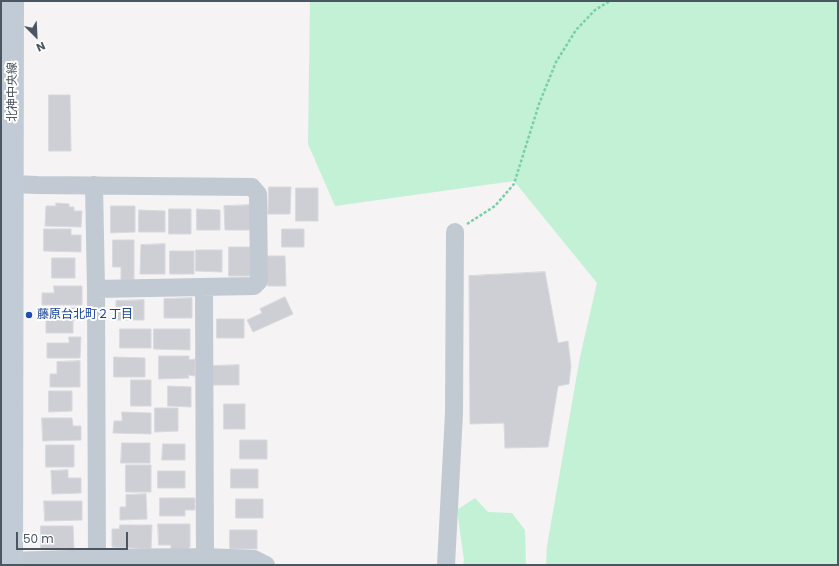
<!DOCTYPE html>
<meta charset="utf-8">
<style>
body{margin:0}
#map{position:relative;width:839px;height:566px;overflow:hidden;background:#f5f3f3;font-family:Poppins,sans-serif}
canvas{display:block}
.frame{position:absolute;inset:0;border:2px solid #4a5661;pointer-events:none}
.north{position:absolute;left:16px;top:16px;width:40px;height:40px;-webkit-text-stroke:3px #fff;paint-order:stroke;rotate:156deg;font-size:11px;font-weight:700;line-height:16px;text-align:center;color:#4a5661}
.north::after{content:'';display:block;margin:auto;width:14px;height:18px;background:#4a5661;clip-path:polygon(50% 0,100% 100%,50% 72%,0 100%)}
.scale{position:absolute;left:16px;top:532px;width:112px;height:18px;box-sizing:border-box;border:2px solid #4a5661;border-top:0;padding-left:5px;font-size:12px;line-height:14px;white-space:nowrap;color:#4a5661;-webkit-text-stroke:3px #fff;paint-order:stroke}
</style>
<div id="map">
<canvas width="839" height="566"></canvas>
<div class="frame"></div>
<div class="north">N</div>
<div class="scale">50 m</div>
</div>
<script>
const ctx = document.querySelector('canvas').getContext('2d');
ctx.lineJoin = 'round';
function fill(path, color) {
  ctx.fillStyle = color;
  ctx.fill(path, 'evenodd');
}
function strokePath(path, color, width, dash) {
  ctx.strokeStyle = color;
  ctx.lineWidth = width;
  ctx.lineCap = dash ? 'butt' : 'round';
  ctx.setLineDash(dash || []);
  ctx.stroke(path);
}
function write(font, color, halo, rows, align = 'center') {
  ctx.font = font + ' Poppins,"Noto Sans JP",sans-serif';
  ctx.lineWidth = 4;
  ctx.setLineDash([]);
  ctx.textBaseline = 'middle';
  ctx.strokeStyle = halo;
  ctx.fillStyle = color;
  for (const [text, x, y, turn = 0] of rows) {
    ctx.save();
    ctx.translate(x, y);
    ctx.rotate((+turn || 0) * Math.PI / 180);
    ctx.textAlign = isNaN(turn) ? turn : align;
    if (halo) ctx.strokeText(text, 0, 0);
    ctx.fillText(text, 0, 0);
    ctx.restore();
  }
}
fill(new Path2D(`
 M310,1h528v564h-292l1,-19 33,-189 17,-74 -83,-102 -179,25 -27,-62z
 M475,498l13,14 24,1 13,17 1,35h-63l1,-5 -7,-50z`), '#c3f1d5');
const building = new Path2D(`
 M49,95h21l1,56h-22z
 M269,187h22l-1,27h-22z
 M296,188h22v33h-22z
 M56,203l13,1v3h5v4h8l-1,16 -36,-1 1,-20h10z
 M251,205v25h-26l-1,-24z
 M111,206h24v26l-24,1z
 M169,209h22v25h-22z
 M197,209l23,1v20h-23z
 M139,210l26,1v21h-26z
 M44,229h27v6h10v17l-37,-1z
 M282,229h22v18h-22z
 M113,240h21v40h-13v-13h-8z
 M165,244v30h-25l1,-29z
 M229,247h22v29h-22z
 M196,250h26v22l-26,-1z
 M170,251h24v23h-24z
 M267,256h18l1,30h-18z
 M52,258h23v20h-23z
 M545,272l13,71 10,-2 3,25 -2,18 -11,2 -10,61 -43,1 -1,-25 -34,1 -1,-148z
 M54,286h28v19h-40v-12h12z
 M285,297l8,17 -40,18 -6,-12 15,-7 -2,-4z
 M192,298v20h-28v-19z
 M144,300v20h-28v-19z
 M70,308h15v12h-12v13h-27v-20h24z
 M217,319h27v19h-27z
 M120,329h31v19h-31z
 M154,329h36v21l-36,-1z
 M69,337h12l-1,21h-33v-15h22z
 M159,356h30v4l6,-1v17l-7,-1 1,3 -30,1z
 M114,357l31,1v19h-31z
 M80,361v26h-30v-13h7v-12z
 M239,365v20h-27v-19z
 M131,380h20v26h-20z
 M168,386l23,1v20l-23,-1z
 M49,391h23v20l-23,1z
 M224,404h21v25h-21z
 M155,408h23v23l-23,1z
 M122,412l29,1v21l-38,-1 1,-12h8z
 M42,418h30l1,8h8v14l-38,1z
 M240,440h27v19h-27z
 M122,443h28v20h-29z
 M163,444h22v16h-23z
 M46,445h28v22h-28z
 M126,465h25v27h-25z
 M231,469h27v19h-27z
 M68,470v8h13v15l-29,1 -1,-23z
 M158,471h27v17h-27z
 M146,494l1,25 -27,1v-13h6v-12z
 M160,498h35v12h-10v6h-25z
 M236,499h27v19h-27z
 M44,501h38v19l-37,1z
 M158,524h32v23l-3,2 -16,1v-5h-12z
 M120,525h32l-1,24 -39,-2v-18h7z
 M41,526h32l1,23h-33z
 M230,530h27v19h-27z`);
fill(building, '#cdcfd5');
strokePath(building, '#d7d9de', 1);
strokePath(new Path2D(`
 M467,224l28,-18 19,-22 25,-80 17,-42 20,-32 19,-20 15,-9`), '#7ad0a6', 2.5, [3, 2]);
strokePath(new Path2D(`
 M13,184l24,1 215,2 6,7 1,87 -5,5 -158,3
 M94,185l2,104 1,276
 M204,288l1,269
 M12,561l85,-3 108,-1 49,2 12,6
 M446,565l8,-152 1,-181`), '#c1cad2', 18);
strokePath(new Path2D(`
 M12,565l1,-564`), '#c1cbd6', 22);
for (const [x, y, r, color] of [
 [29,315,4,"#1a4fb4"]
]) {
  const dot = new Path2D();
  dot.arc(x, y, r, 0, 2 * Math.PI);
  ctx.fillStyle = color;
  ctx.fill(dot);
  strokePath(dot, '#fff', 1.5);
}
write('12px', '#4a5661', '#fff', [
 ["北神中央線",13,92,-90]
]);
write('12px', '#164399', '#fff', [
 ["藤原台北町２丁目",37,315]
], 'left');
</script>
